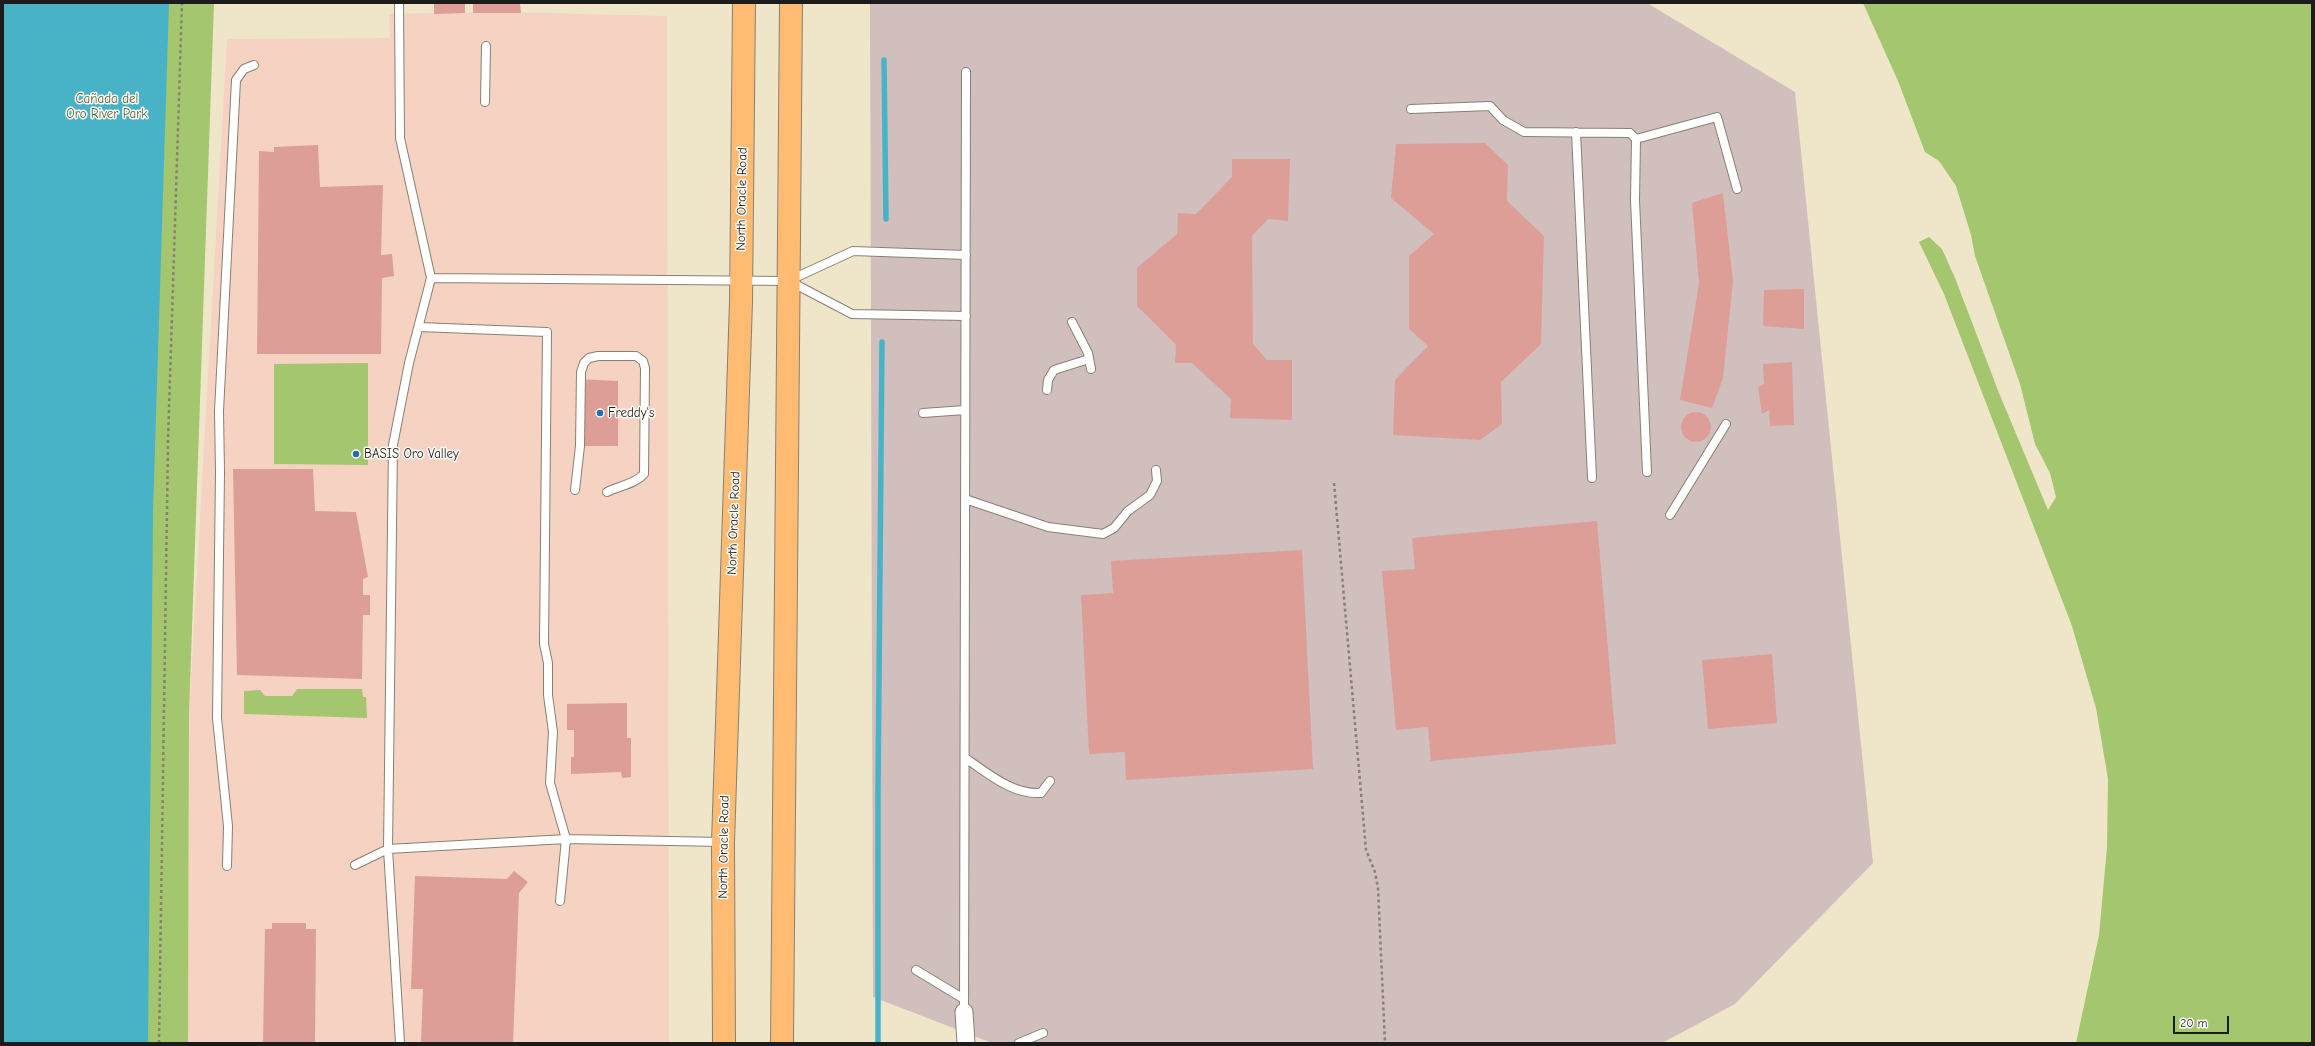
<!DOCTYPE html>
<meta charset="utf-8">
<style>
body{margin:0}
#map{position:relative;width:2315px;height:1046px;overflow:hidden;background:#efe6ca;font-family:"Comic Neue",sans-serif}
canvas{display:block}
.frame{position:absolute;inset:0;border:4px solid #1c1c1c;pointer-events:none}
.scale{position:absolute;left:2173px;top:1016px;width:56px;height:18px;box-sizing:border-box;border:2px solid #1c1c1c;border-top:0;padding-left:5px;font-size:12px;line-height:14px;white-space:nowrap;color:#1c1c1c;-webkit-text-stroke:3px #fdfcf7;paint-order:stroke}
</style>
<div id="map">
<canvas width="2315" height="1046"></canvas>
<div class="frame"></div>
<div class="scale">20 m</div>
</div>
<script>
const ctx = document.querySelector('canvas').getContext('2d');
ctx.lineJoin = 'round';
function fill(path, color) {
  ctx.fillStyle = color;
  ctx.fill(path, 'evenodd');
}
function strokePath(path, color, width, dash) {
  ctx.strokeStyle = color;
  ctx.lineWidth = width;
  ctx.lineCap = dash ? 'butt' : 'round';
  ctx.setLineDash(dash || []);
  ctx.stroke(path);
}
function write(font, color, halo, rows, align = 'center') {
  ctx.font = font + ' "Comic Neue",sans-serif';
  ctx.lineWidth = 3;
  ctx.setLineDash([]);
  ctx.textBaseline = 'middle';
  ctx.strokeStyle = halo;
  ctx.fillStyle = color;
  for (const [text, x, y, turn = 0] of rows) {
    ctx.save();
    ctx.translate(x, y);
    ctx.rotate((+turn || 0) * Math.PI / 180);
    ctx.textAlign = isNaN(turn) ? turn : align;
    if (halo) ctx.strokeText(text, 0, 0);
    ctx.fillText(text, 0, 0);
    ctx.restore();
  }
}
fill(new Path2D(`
 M500,12l167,4 2,1027h-481l1,-329 38,-675 163,-1 -1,-24z`), '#f5d2c2');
fill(new Path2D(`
 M870,3h777l148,89 78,771 -138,141 -73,39h-670l-119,-46z`), '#d1bfbd');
fill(new Path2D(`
 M3,3h211l-25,711 -1,329h-185z
 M1863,3h449v1040h-236l23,-108 8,-88 1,-68 -12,-71 -24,-82 -128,-332 -25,-52 10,-5 13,12 13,29 44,115 49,117 8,-13 -6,-24 -15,-29 -15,-60 -45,-128 -4,-21 -15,-49 -17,-25 -14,-9 -27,-71z
 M368,363v102l-94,-1v-100z
 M297,689h65l1,8h3l1,21 -123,-4v-23l16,-1 5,6h27z`), '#a4c66f');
fill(new Path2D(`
 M3,3h166l-16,508 -5,532h-145z`), '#48b2c7');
strokePath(new Path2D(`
 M884,60l2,159
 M878,1043v-250l4,-451`), '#48b2c7', 5.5);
fill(new Path2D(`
 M434,3h31v10l-31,1z
 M473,3h47l1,10h-48z
 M1485,143l23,22 -1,36 37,35 -3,108 -40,38 1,42 -22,16 -87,-5 2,-55 33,-34 -19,-17v-73l25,-22 -43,-36 5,-54z
 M318,145l2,42 63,-2 -2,70 11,-1 2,22 -12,2 -1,76h-124l2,-203 15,1v-5z
 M1232,159h58l-2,62 -20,-2 -16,17 1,108 14,16h25v60l-62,-2 1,-19 -39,-36h-17l1,-18 -39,-39v-38l40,-34 1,-21 18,1 36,-37z
 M1723,193l10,88 -10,97 -11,30 -32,-8 19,-117 -7,-80z
 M1804,289v40l-41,-3 1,-36z
 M1792,362l2,63 -24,1 -1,-16 -7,4 -4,-27 6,-3 -1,-20z
 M578,379l40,2v65h-42z
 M1681 427a15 15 0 1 1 30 0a15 15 0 1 1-30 0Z
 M233,469h80l2,42 41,1 12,65 -5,2v16h7v20h-7l-1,64 -125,-4z
 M1597,521l19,223 -185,17 -3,-34 -32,3 -14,-159 33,-2 -3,-31z
 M1302,550l11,219 -187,11 -1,-28 -36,2 -8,-159 32,-2 -2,-32z
 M1772,654l5,69 -69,6 -6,-69z
 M627,703v35h4v39l-9,1 -1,-6 -50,2v-17h3v-27h-7v-26z
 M514,871l14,11 -9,11 -6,150h-92l2,-54h-12l4,-113 92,3z
 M272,923h34v6h10l-1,114h-52l2,-114h7z`), '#dd9e98');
const lane = new Path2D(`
 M399,3l1,135 31,140 -22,85 -16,82 -5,404 12,194
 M485,102l1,-56
 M1411,109l79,-3 13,14 21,12 106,1 6,6 -1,61 12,272
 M1576,132l16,346
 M1636,139l81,-22 20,72
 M431,278l357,3 65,-30 113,4
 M791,282l61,32 114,2
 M1072,322l16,31 3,16
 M419,327l128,5 -3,312 4,19v32l5,37 -3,51 16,56 -6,62
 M1047,390l1,-10 6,-10 35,-11
 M923,413l42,-3
 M575,490l5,-44 1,-74 3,-9 5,-5 9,-2h38l7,5 2,7 -1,106c-9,10 -25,12 -37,18
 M965,499l83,28 55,7 11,-6 14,-17 22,-16 7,-14 -1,-11
 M1670,515l56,-91
 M965,758c23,15 47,37 76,35l9,-12
 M355,865l33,-16 178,-10 156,3
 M227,866l1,-40 -11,-108 3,-246 -1,-61 17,-331 8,-11 10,-4
 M916,970l48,29
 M964,1012l2,-940
 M1019,1043l24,-10`);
const street = new Path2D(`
 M964,1012l2,31`);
const highway = new Path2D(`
 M724,1043l-1,-201 18,-540 3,-299
 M782,1043l9,-1040`);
strokePath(lane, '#868173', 10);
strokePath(street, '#868173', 19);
strokePath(highway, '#868173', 24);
strokePath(new Path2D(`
 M1334,483l32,367 9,22 3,16 7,155
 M159,1043l9,-602 14,-438`), '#868173', 2.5, [3, 3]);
strokePath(lane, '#fff', 8);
strokePath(street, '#fff', 17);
strokePath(highway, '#ffbb71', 22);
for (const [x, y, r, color] of [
 [600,413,4,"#1f6fb2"],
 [356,454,4,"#1f6fb2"]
]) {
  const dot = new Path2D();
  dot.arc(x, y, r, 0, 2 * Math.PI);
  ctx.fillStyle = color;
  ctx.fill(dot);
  strokePath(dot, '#fdfcf7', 1.5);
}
write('13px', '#52603d', '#fdfcf7', [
 ["Cañada del",107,99],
 ["Oro River Park",107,114]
]);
write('13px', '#1c1c1c', '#fdfcf7', [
 ["North Oracle Road",742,199,-89],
 ["North Oracle Road",734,523,-88],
 ["North Oracle Road",724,847,-89]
]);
write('13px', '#1c1c1c', '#fdfcf7', [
 ["Freddy's",608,413],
 ["BASIS Oro Valley",364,454]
], 'left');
</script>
